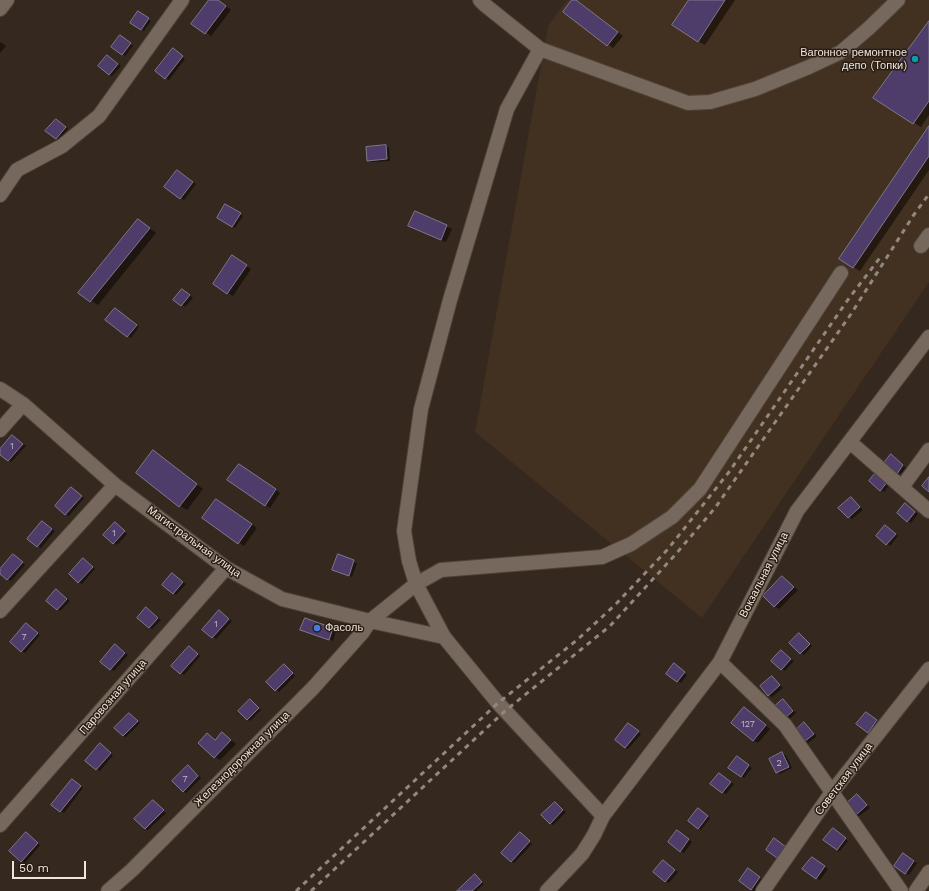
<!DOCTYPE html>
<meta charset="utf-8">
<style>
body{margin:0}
#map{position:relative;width:929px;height:891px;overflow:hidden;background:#35281e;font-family:"Work Sans",sans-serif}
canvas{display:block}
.scale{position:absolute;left:12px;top:861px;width:74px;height:18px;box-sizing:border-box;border:2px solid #eee5de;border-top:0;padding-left:5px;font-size:12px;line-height:14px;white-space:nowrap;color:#eee5de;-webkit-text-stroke:3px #2a1e14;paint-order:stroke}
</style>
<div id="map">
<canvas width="929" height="891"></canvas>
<div class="scale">50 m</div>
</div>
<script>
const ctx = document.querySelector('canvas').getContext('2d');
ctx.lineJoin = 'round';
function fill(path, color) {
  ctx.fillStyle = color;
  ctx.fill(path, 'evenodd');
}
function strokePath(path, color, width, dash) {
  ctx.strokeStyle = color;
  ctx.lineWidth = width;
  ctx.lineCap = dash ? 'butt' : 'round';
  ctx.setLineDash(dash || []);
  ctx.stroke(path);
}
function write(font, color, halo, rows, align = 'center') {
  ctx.font = font + ' "Work Sans",sans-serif';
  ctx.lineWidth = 3;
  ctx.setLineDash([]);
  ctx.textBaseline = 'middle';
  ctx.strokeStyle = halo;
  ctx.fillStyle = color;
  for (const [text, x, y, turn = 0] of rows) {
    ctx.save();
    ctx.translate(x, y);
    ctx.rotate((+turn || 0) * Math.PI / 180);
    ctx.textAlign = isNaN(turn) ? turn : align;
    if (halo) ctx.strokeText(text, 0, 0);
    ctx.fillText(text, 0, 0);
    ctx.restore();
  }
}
fill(new Path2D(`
 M567,0h362v282l-227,336 -227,-186 73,-406z`), '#423021');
fill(new Path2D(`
 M210,0h7l14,10 -20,26 -18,-13z
 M573,0l5,1 45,35 -10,12 -49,-36z
 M690,0h45l-30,45 -7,-4z
 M138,12l13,9 -7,10 -13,-8z
 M929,22v93l-8,12 -47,-29z
 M124,38l9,8 -8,10 -3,-2z
 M0,42l6,4 -6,7z
 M176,51l9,8 -16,21 -3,-2z
 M108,56l13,10 -9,10 -3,-1z
 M59,122l9,7 -9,11 -3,-2z
 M929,128v42l-69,101 -7,-4z
 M386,146l3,2 1,13 -19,1 -3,-2z
 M178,171l18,13 -12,16 -3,-2z
 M226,205l17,11 -8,12 -17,-10z
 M416,212l36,17 -6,13 -31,-13z
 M139,220l17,13 -58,72 -18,-12z
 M237,260l14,9 -18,27 -19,-12z
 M186,292l7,6 -8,9 -10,-7z
 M118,311l21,16 -8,11 -3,-2z
 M13,436l13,10 -15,16 -11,-9v-3z
 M154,451l49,38 -16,21 -7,-4z
 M894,457l12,11 -6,6 -3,-1z
 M244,468l36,25 -10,15 -5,-3z
 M870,481l21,2 -7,9z
 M71,488l13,10 -15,18 -3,-2z
 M851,498l12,12 -11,9 -12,-11z
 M217,500l40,28 -13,18 -41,-28z
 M905,504l13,10 -7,9 -4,-2z
 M42,522l13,9 -14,17 -3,-2z
 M118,525l9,9 -10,11 -13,-10z
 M889,528l9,8 -8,10 -13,-10z
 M338,556l19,7 -5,14 -15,-5z
 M16,557l9,8 -14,16 -11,-8v-3z
 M87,561l8,8 -13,15 -4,-2z
 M173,574l13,10 -10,11 -3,-2z
 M783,577l15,13 -19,19 -5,-3z
 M57,590l13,11 -10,10 -3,-2z
 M149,610l12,10 -9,9 -3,-2z
 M222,613l10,8 -16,18 -12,-9z
 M305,619l31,12 -3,10 -28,-10z
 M30,626l10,9 -15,18 -3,-2z
 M802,636l10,10 -8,9 -3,-2z
 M119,647l9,8 -14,16 -12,-9z
 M192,649l8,7 -16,19 -12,-9z
 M781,651l13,10 -9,10 -13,-10z
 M287,667l8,9 -16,16 -11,-10z
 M677,667l10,8 -6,8 -13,-9z
 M772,677l11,11 -11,9 -3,-2z
 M783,701l13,12 -7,6 -3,-2z
 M253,702l8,8 -11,11 -3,-2z
 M749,711l21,18 -12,14 -5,-3z
 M129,714l11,9 -14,14 -3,-1z
 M869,715l11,8 -9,11 -3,-2z
 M805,724l12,12 -9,7 -12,-12z
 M632,726l9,8 -13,15 -3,-1z
 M223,733l13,11 -16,16 -5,-3 -7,-23 8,6z
 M104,747l9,8 -13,16 -4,-2z
 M782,754l4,1 6,13 -12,6 -3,-2z
 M740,760l12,8 -8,10 -3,-2z
 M188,767l13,11 -15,15 -3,-2z
 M722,776l12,8 -8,10 -15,-10z
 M75,782l8,6 -19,25 -12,-8z
 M857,795l13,13 -11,8 -3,-1z
 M153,801l13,12 -18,17 -3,-1z
 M555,803l11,9 -13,13 -3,-2z
 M701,811l9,7 -9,12 -3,-2z
 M836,831l12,10 -8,10 -3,-1z
 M681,833l11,9 -8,11 -4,-2z
 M29,836l11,9 -15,18 -3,-2z
 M523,836l9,8 -18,19 -3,-2z
 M906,856l11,7 -8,12 -3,-2z
 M815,860l13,9 -8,11 -4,-2z
 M663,861l15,11 -9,11 -4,-2z
 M751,871l11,9 -8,11 -3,-2z
 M475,875l9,9 -8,7h-18z`), '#0007');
const building = new Path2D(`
 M209,0h9l8,6 -21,28 -14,-10z
 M572,0h4l42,32 -11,14 -44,-34z
 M689,0h36l-27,42 -26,-17z
 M138,11l11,7 -8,12 -11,-7z
 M929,21v80l-16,23 -40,-26z
 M120,35l11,8 -9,12 -11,-8z
 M173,48l10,8 -18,23 -10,-8z
 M107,55l11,9 -9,11 -11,-9z
 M56,119l10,8 -10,12 -11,-8z
 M929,126v30l-76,112 -14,-9z
 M386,145l1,14 -20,2 -1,-14z
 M177,170l16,12 -13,17 -16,-12z
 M225,204l16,9 -9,14 -15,-9z
 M415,211l32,14 -6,15 -33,-14z
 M138,219l12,9 -60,74 -12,-9z
 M232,255l15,10 -20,29 -14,-10z
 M182,289l8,6 -9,11 -8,-6z
 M115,308l22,17 -10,12 -22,-17z
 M12,435l11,9 -15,17 -8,-6v-6z
 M153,450l44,34 -18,23 -43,-34z
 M891,454l12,11 -6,9 -13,-11z
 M239,464l37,25 -11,17 -38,-26z
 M877,471l12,9 -9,11 -11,-10z
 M929,477v15l-7,-6z
 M71,487l11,9 -17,19 -10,-9z
 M851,497l9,10 -12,11 -10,-10z
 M216,499l36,25 -14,20 -36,-26z
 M905,503l10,9 -8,10 -10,-9z
 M42,521l10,8 -15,18 -10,-8z
 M115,522l10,9 -12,13 -10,-9z
 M885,525l11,9 -10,11 -10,-9z
 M13,554l10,8 -16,18 -7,-6v-5z
 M338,554l16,6 -5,16 -17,-6z
 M83,558l10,9 -15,16 -9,-9z
 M172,573l11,9 -10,12 -11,-9z
 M782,576l12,11 -20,20 -11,-11z
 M56,589l11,10 -10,11 -11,-9z
 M146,607l12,11 -9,10 -12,-10z
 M219,610l10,9 -17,19 -10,-8z
 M305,618l28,10 -4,12 -29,-10z
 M26,623l12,10 -17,19 -11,-10z
 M799,633l11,11 -10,10 -11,-11z
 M115,644l10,9 -15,17 -10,-8z
 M189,646l9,8 -18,20 -9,-8z
 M781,650l10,9 -10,11 -10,-9z
 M674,663l11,9 -8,10 -11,-8z
 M284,664l9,9 -18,18 -9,-9z
 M772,676l8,9 -12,11 -8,-10z
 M250,699l9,9 -12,12 -9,-9z
 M783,699l10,12 -8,7 -10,-12z
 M744,707l22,18 -13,16 -22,-18z
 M866,712l11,8 -9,13 -12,-9z
 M129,713l9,8 -15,15 -9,-8z
 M804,722l10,12 -10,8 -9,-11z
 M628,723l11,8 -14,17 -10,-8z
 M222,732l9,8 -17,18 -16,-15 9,-10 8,7z
 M100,743l11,10 -15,17 -11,-9z
 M782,752l7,15 -13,6 -7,-14z
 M737,756l12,9 -8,12 -13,-9z
 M188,765l10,11 -15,16 -11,-11z
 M719,773l12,9 -9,11 -12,-9z
 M72,779l9,7 -21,26 -9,-7z
 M857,794l10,11 -11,10 -10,-11z
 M153,800l11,10 -19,19 -11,-10z
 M555,802l8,8 -13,14 -9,-9z
 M698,808l10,8 -10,13 -10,-8z
 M833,828l13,10 -9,12 -14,-10z
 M677,830l12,9 -9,13 -12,-10z
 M26,832l12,11 -17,19 -12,-11z
 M520,832l10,9 -19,21 -10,-9z
 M774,838l12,9 -9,11 -11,-8z
 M903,853l11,8 -9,13 -11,-8z
 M812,857l13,9 -9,13 -14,-10z
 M663,860l12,10 -10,12 -12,-10z
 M748,868l12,9 -9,13 -12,-9z
 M475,874l7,8 -10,9h-15z`);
fill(building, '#4e3d6a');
strokePath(building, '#7f798a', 1);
const minor = new Path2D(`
 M480,0l5,5 55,44 148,54 22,-1 45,-13 54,-22 32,-15 28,-24 29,-28
 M0,9l7,-9
 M540,49l-33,60 -57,191 -29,109 -17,122 5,30 7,23 28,53 54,66 105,113
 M0,195l17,-25 45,-24 37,-30 83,-116
 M921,246l8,-11
 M0,389l23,15 92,81 111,83 56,31 88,22 74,16
 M0,430l23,-26
 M850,442l79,69
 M902,487l27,-37
 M0,611l115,-126
 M720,662l65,63 116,166
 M0,825l226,-257
 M108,891l24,-21 181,-182 49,-55 8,-12 46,-37 25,-14 161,-13 29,-13 41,-27 28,-28 141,-216
 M547,891l35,-37 12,-19 9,-19 117,-154 77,-151 132,-174
 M763,891l69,-99 97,-123
 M916,891l13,-19`);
strokePath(minor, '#4e443b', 16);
strokePath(minor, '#76685c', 14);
strokePath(new Path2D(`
 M296,891l202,-188 79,-63 38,-35 53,-56 61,-77 118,-171 35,-46
 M311,891l194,-180 105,-85 65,-71 40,-47 136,-194 62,-98 16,-22`), '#938880', 3, [5, 5]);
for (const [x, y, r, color] of [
 [915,59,4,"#0f9aa8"],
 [317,628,4,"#3f7fe0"]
]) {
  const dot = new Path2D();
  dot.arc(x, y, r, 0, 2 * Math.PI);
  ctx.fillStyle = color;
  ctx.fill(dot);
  strokePath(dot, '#2a1e14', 1.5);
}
write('9px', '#c6bbc1', null, [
 ["1",12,446],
 ["1",114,533],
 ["1",216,624],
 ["7",24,637],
 ["127",748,724],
 ["2",779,763],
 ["7",185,779]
]);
write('11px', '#eee5de', '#2a1e14', [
 ["Вагонное ремонтное",907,53],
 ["депо (Топки)",907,66],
 ["Фасоль",325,628,"left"]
], 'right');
write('11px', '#eee5de', '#2a1e14', [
 ["Магистральная улица",194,542,36],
 ["Вокзальная улица",764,575,-63],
 ["Паровозная улица",113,697,-49],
 ["Железнодорожная улица",242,759,-45],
 ["Советская улица",844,779,-53]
]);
</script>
